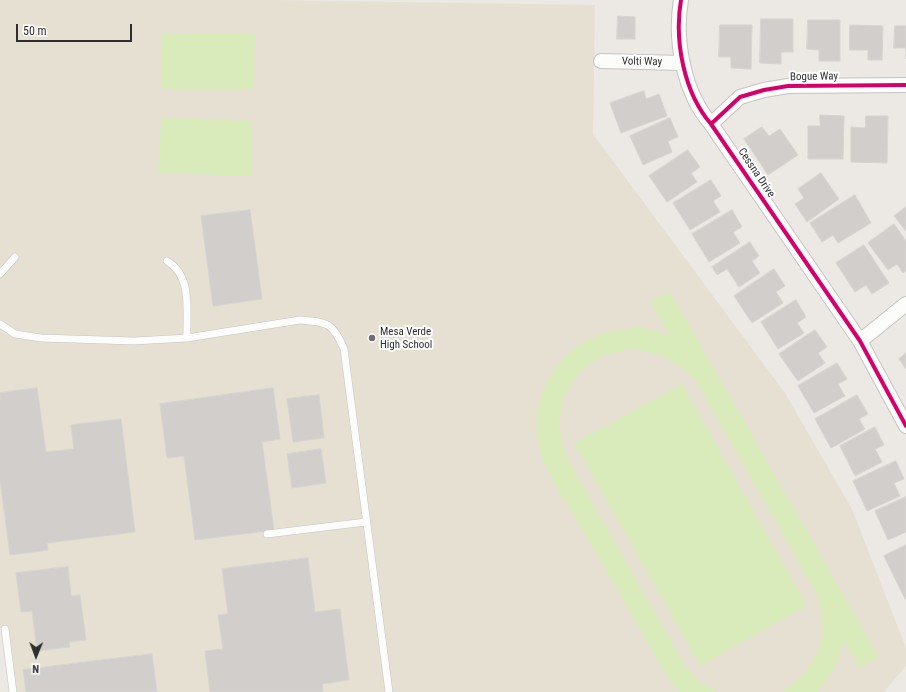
<!DOCTYPE html>
<style>
body{margin:0}
#map{position:relative;width:906px;height:692px;overflow:hidden;background:#ece8e4;font-family:"Roboto Condensed",sans-serif}
canvas{display:block}
.north{position:absolute;left:16px;top:636px;width:40px;height:40px;-webkit-text-stroke:3px #fff;paint-order:stroke;rotate:181deg;font-size:11px;font-weight:700;line-height:16px;text-align:center;color:#2e2e2e}
.north::after{content:'';display:block;margin:auto;width:14px;height:18px;background:#2e2e2e;clip-path:polygon(50% 0,100% 100%,50% 72%,0 100%)}
.scale{position:absolute;left:16px;top:24px;width:116px;height:18px;box-sizing:border-box;border:2px solid #2e2e2e;border-top:0;padding-left:5px;font-size:12px;line-height:14px;white-space:nowrap;color:#2e2e2e;-webkit-text-stroke:3px #fff;paint-order:stroke}
</style>
<div id="map">
<canvas width="906" height="692"></canvas>
<div class="north">N</div>
<div class="scale">50 m</div>
</div>
<script>
const ctx = document.querySelector('canvas').getContext('2d');
ctx.lineJoin = 'round';
function fill(path, color) {
  ctx.fillStyle = color;
  ctx.fill(path, 'evenodd');
}
function strokePath(path, color, width, dash) {
  ctx.strokeStyle = color;
  ctx.lineWidth = width;
  ctx.lineCap = dash ? 'butt' : 'round';
  ctx.setLineDash(dash || []);
  ctx.stroke(path);
}
function write(font, color, halo, rows, align = 'center') {
  ctx.font = font + ' "Roboto Condensed",sans-serif';
  ctx.lineWidth = 4;
  ctx.setLineDash([]);
  ctx.textBaseline = 'middle';
  ctx.strokeStyle = halo;
  ctx.fillStyle = color;
  for (const [text, x, y, turn = 0] of rows) {
    ctx.save();
    ctx.translate(x, y);
    ctx.rotate((+turn || 0) * Math.PI / 180);
    ctx.textAlign = isNaN(turn) ? turn : align;
    if (halo) ctx.strokeText(text, 0, 0);
    ctx.fillText(text, 0, 0);
    ctx.restore();
  }
}
fill(new Path2D(`
 M0,0h271l324,5 -2,129 192,259 67,116 54,139v18l-22,26h-875l-9,-68z`), '#e6e0d3');
fill(new Path2D(`
 M162,33l93,1 -1,56 -93,-1z
 M161,117l91,4 -1,55 -93,-3z
 M670,292l209,365 -20,11 -15,-27c-5,20 -12,36 -27,51h-36c38,-24 48,-53 37,-96l-123,-216c-14,-14 -30,-26 -50,-29 -44,-7 -81,24 -85,67 -2,17 5,32 11,47l115,202 11,12 20,13h-37l-9,-9c-30,-52 -60,-104 -90,-155 -14,-24 -35,-54 -42,-81 -9,-36 5,-75 34,-97 22,-17 50,-25 77,-21 7,2 14,6 20,8l-20,-36z
 M682,384l125,222 -107,60 -126,-223z`), '#d9eabb');
const building = new Path2D(`
 M618,16l17,1v22h-18z
 M761,19h32v33h-12v12l-21,-1z
 M808,20h32v41h-21v-11l-12,-1z
 M720,25h32l-1,44 -20,-1v-11h-12z
 M850,25l33,1 -1,34h-14v-10h-18z
 M895,26h11v33v-11h-12z
 M644,91l2,8 13,-5 8,22 -46,17 -11,-30z
 M820,115l24,1 -1,43h-35v-33h12z
 M866,116h22l-1,47 -36,-1v-35l14,1z
 M670,118l8,19 -10,4 4,11 -29,13 -13,-29z
 M762,127l7,9 11,-7 18,26 -30,20 -24,-36z
 M688,150l12,17 -9,6 6,9 -30,20 -18,-26z
 M821,173l18,26 -32,23 -12,-18 9,-6 -6,-9z
 M711,180l10,16 -8,5 7,11 -30,18 -17,-27z
 M855,195l16,28 -33,20 -5,-8 -11,7 -12,-19z
 M906,207v24l-12,-15z
 M250,210l12,89 -49,7 -12,-90z
 M732,210l10,17 -9,5 7,11 -31,19 -17,-28z
 M894,224l12,17v30l-3,2 -6,-9 -9,6 -20,-27z
 M750,242l9,14 -7,5 8,12 -21,14 -12,-18 -10,6 -5,-8z
 M864,245l25,38 -17,11 -6,-9 -11,7 -19,-29z
 M774,269l11,17 -9,6 7,11 -31,20 -18,-27z
 M796,300l10,17 -9,6 7,10 -26,16 -17,-27z
 M815,330l12,17 -9,6 7,10 -27,18 -19,-27z
 M906,353v16l-7,-10z
 M837,363l10,16 -9,5 7,12 -31,17 -16,-27z
 M37,388l9,64 28,-3 -3,-24 50,-6 14,113 -88,11 1,7 -38,5 -10,-75v-87z
 M273,388l7,51 -18,3 12,88 -79,10 -11,-84 -17,2 -7,-54z
 M319,395l5,43 -31,4 -6,-43z
 M857,395l11,19 -9,5 6,10 -34,19 -16,-29z
 M875,427l9,18 -9,4 7,13 -27,14 -15,-30z
 M321,449l5,34 -34,5 -5,-34z
 M896,461l8,18 -10,4 6,13 -33,15 -14,-30z
 M906,497v35l-18,8 -13,-29z
 M906,545v54h-1l-21,-43z
 M308,558l7,54 25,-3 9,71 -27,4 1,8h-113l-5,-41 18,-2 -5,-34 10,-1 -6,-45z
 M68,567l3,29 9,-1 6,45 -17,2 1,5 -33,4 -5,-40 -11,1 -5,-39z
 M152,654l5,38h-131l-3,-22z`);
fill(building, '#d1cecb');
strokePath(building, '#d7d4d0', 1);
const service = new Path2D(`
 M167,261c26,15 19,51 20,77
 M0,274l15,-17
 M0,324l15,10 26,4 93,3 53,-3 113,-18c28,2 33,3 44,29l45,343
 M267,534l99,-12
 M5,629l8,63`);
const minor = new Path2D(`
 M681,0c-7,41 3,93 30,124l149,217 46,85
 M601,61l82,2
 M711,124l29,-27 24,-7 24,-4 118,-1
 M860,341l46,-37`);
strokePath(service, '#c5c4c5', 8);
strokePath(minor, '#c5c4c5', 16);
strokePath(service, '#fcfcfb', 7);
strokePath(minor, '#fcfcfb', 14);
strokePath(new Path2D(`
 M681,0c-7,41 3,93 30,124l149,217 46,85
 M711,124l29,-27 24,-7 24,-4 118,-1`), '#d6006c', 4);
for (const [x, y, r, color] of [
 [372,338,4,"#706f6e"]
]) {
  const dot = new Path2D();
  dot.arc(x, y, r, 0, 2 * Math.PI);
  ctx.fillStyle = color;
  ctx.fill(dot);
  strokePath(dot, '#fff', 1.5);
}
write('11px', '#2e2e2e', '#fff', [
 ["Volti Way",642,62,1],
 ["Bogue Way",814,77,-1],
 ["Cessna Drive",756,173,56]
]);
write('11px', '#2e2e2e', '#fff', [
 ["Mesa Verde",380,332],
 ["High School",380,345]
], 'left');
</script>
